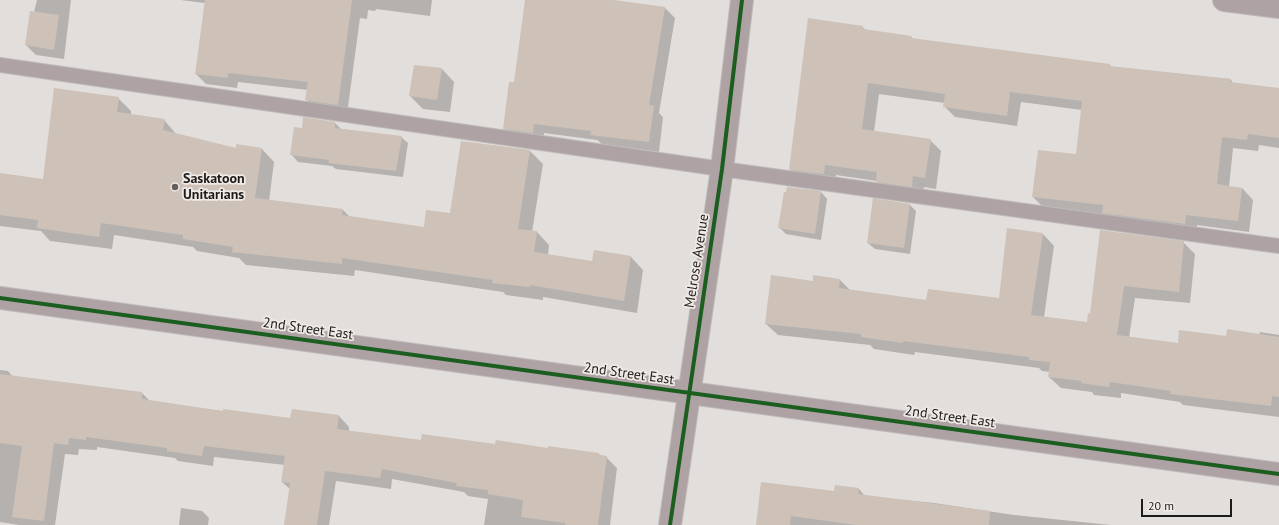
<!DOCTYPE html>
<style>
body{margin:0}
#map{position:relative;width:1279px;height:525px;overflow:hidden;background:#e1dedb;font-family:"PT Sans",sans-serif}
canvas{display:block}
.scale{position:absolute;left:1141px;top:499px;width:91px;height:18px;box-sizing:border-box;border:2px solid #1d1b19;border-top:0;padding-left:5px;font-size:12px;line-height:14px;white-space:nowrap;color:#1d1b19;-webkit-text-stroke:3px #f0eae6;paint-order:stroke}
</style>
<div id="map">
<canvas width="1279" height="525"></canvas>
<div class="scale">20 m</div>
</div>
<script>
const ctx = document.querySelector('canvas').getContext('2d');
ctx.lineJoin = 'round';
function fill(path, color) {
  ctx.fillStyle = color;
  ctx.fill(path, 'evenodd');
}
function strokePath(path, color, width, dash) {
  ctx.strokeStyle = color;
  ctx.lineWidth = width;
  ctx.lineCap = dash ? 'butt' : 'round';
  ctx.setLineDash(dash || []);
  ctx.stroke(path);
}
function write(font, color, halo, rows, align = 'center') {
  ctx.font = font + ' "PT Sans",sans-serif';
  ctx.lineWidth = 3.5;
  ctx.setLineDash([]);
  ctx.textBaseline = 'middle';
  ctx.strokeStyle = halo;
  ctx.fillStyle = color;
  for (const [text, x, y, turn = 0] of rows) {
    ctx.save();
    ctx.translate(x, y);
    ctx.rotate((+turn || 0) * Math.PI / 180);
    ctx.textAlign = isNaN(turn) ? turn : align;
    if (halo) ctx.strokeText(text, 0, 0);
    ctx.fillText(text, 0, 0);
    ctx.restore();
  }
}
fill(new Path2D(`
 M37,0h34l-7,59 -28,-4 -10,-10z
 M180,0h252l-2,16 -54,-7 -1,2 -7,-1 -1,9 -7,-1 -13,96 -31,-4 -9,-10 1,-10 -70,-8 -1,6 -31,-4 -10,-10 9,-71z
 M526,0h68l71,8 10,10 -16,95 4,4 -4,35 -57,-8 -5,-4 -53,-7 -1,10 -29,-4 -10,-11 11,-44z
 M862,27l4,3 45,7 2,2 197,26 2,2 118,12 4,5 45,5v59l-20,-3 -1,6 -25,-3 -4,39 13,1 11,12 -4,32 -52,-7 -1,10 -82,-11 -9,-9 -61,-7 -11,-11 44,-42 5,-45 -61,-8 -4,24 -62,-9 -11,-11 1,-3 -66,-9 -5,38 56,8 11,11 -5,38 -12,-2 -1,10 -35,-5 -11,-11 -41,-6 -1,10 -34,-5 -11,-11z
 M415,66l27,3 12,13 -4,30 -27,-3 -13,-13z
 M118,98l13,13v4l33,5 13,15 60,15 25,-1 12,13 -5,39 74,9 7,7 75,11 26,-14 79,-63 13,13 -11,68h5l12,13 -1,10 45,7 38,-5 12,13 -6,43 -94,-16v3l-37,-5 -3,-3 -148,-22 -1,6 -108,-11 -7,-7 -42,-7 -4,-4 -79,-12 -2,14 -62,-8 -9,-10 -41,-5v-52l44,6z
 M304,118l31,5 6,6 60,8 7,6 -5,34 -67,-8 -4,-3 -34,-4 -6,-7 11,-26z
 M821,192l6,7 -6,41 -35,-6 -7,-7z
 M909,204l7,7 -6,43 -35,-5 -7,-6z
 M1101,231l82,11 12,12 -5,49 -55,-5 -6,40 49,6 48,-7 33,-2 1,-3 19,3v82l-96,-12 -3,-3 -59,-9v5l-27,-3 -2,-3 -31,-4 -12,-11 1,-5 -8,-1 -3,-3 -124,-16 -1,3 -40,-6 -4,-4 -92,-10 -12,-11 47,-42 1,-6 26,4 10,10 77,11 73,-1 43,-66 11,12 -10,71 43,6 4,-8z
 M0,370l8,1 5,6 129,16 9,9 140,18 48,-4 10,11v4l73,11 176,12 8,3 11,11 -7,57h-126l4,-26 -20,-3 -4,-4 -72,-13 -1,10 -55,-8 -7,44h-44l5,-36 -8,-7 3,-17 -71,-8 -1,9 -35,-5 -3,-3 -78,-11v3l-18,-1 -1,6 -13,-1 -10,71h-36l-19,-3z
 M836,487l23,2 6,7 69,7 80,12 97,10h-354l78,-33z
 M181,508l21,3 7,7 -1,7h-29z`), '#0003');
fill(new Path2D(`
 M205,0h147l-14,105 -33,-5 3,-18 -80,-9v5l-33,-4z
 M525,0h89l51,7 -16,98 5,1 -5,36 -59,-7 1,-4 -57,-7 -1,9 -30,-4 6,-47h5z
 M30,11l29,4 -5,35 -29,-5z
 M808,18l55,8v3l49,7 -1,2 199,26v2l121,13 -1,3 49,6v50l-31,-4 -1,6 -25,-3 -5,47 25,4 -4,33 -52,-6 -1,9 -83,-11 1,-8 -71,-8 6,-47 38,4 6,-53 -72,-9 -3,24 -64,-9 2,-13 -77,-11 -6,46 69,10 -6,39 -12,-2 -1,11 -36,-5 1,-10 -52,-7 -1,9 -35,-4z
 M414,65l28,3 -5,32 -28,-4z
 M54,88l65,9 -2,15 48,7 -2,11 73,18v-4l26,4 -7,50 88,11 -1,6 82,12 2,-17 24,3 11,-72 69,9 -12,79 19,2 -3,21 58,9 2,-11 37,6 -7,45 -94,-16v2l-38,-4 1,-3 -151,-22v6l-110,-12 1,-5 -50,-8v-4l-82,-12 -2,14 -62,-9 1,-8 -38,-5v-42l43,6z
 M303,117l32,5v6l67,8 -6,35 -68,-8 1,-3 -39,-5 4,-28 8,1z
 M787,187l34,4 -6,43 -37,-6 6,-36h2z
 M873,198l37,6 -6,44 -37,-5z
 M1007,228l36,5 -12,82 56,7 1,-9 2,1 10,-84 84,11 -5,51 -55,-6 -7,49 61,8 1,-13 47,6 1,-7 52,8v60l-7,-1 -1,10 -101,-12 1,-3 -61,-9 -1,5 -28,-4 1,-2 -34,-4 2,-15 -21,-2v-3l-126,-16v2l-42,-6v-3l-96,-10 6,-49 42,6v-6l27,4 -1,9 87,12 2,-11 71,9z
 M0,374l142,18v7l81,12v-2l67,9 2,-9 47,6 -2,14 84,11 1,-6 73,10 1,-4 52,8v-2l51,7v2l8,1 -9,69h-33l1,-2 -45,-6 2,-17 -35,-6v-4l-32,-4 1,-3 -75,-14 -2,9 -55,-7 -8,54h-33l6,-42 -9,-1 4,-26 -81,-10 -2,10 -35,-5v-3l-81,-11v3l-17,-2 -1,7 -14,-2 -10,78 -32,-4 10,-71 -22,-3z
 M761,482l73,9 1,-6 24,3 -1,6 132,17 -1,14h-133l-65,-9 -1,9h-34z`), '#cdc1b8');
const service = new Path2D(`
 M0,65l722,104 557,77`);
const minor = new Path2D(`
 M1224,0l55,7
 M0,298l1279,176
 M670,525l52,-356 20,-169`);
strokePath(service, '#bdbbb9', 16);
strokePath(minor, '#bdbbb9', 24);
strokePath(service, '#afa2a4', 14);
strokePath(minor, '#afa2a4', 22);
strokePath(new Path2D(`
 M0,298l1279,176
 M670,525l52,-356 20,-169`), '#1b5e20', 4);
for (const [x, y, r, color] of [
 [175,187,4,"#625f5d"]
]) {
  const dot = new Path2D();
  dot.arc(x, y, r, 0, 2 * Math.PI);
  ctx.fillStyle = color;
  ctx.fill(dot);
  strokePath(dot, '#f0eae6', 1.5);
}
write('bold 14px', '#1d1b19', '#f0eae6', [
 ["Saskatoon",183,179],
 ["Unitarians",183,195]
], 'left');
write('14px', '#1d1b19', '#f0eae6', [
 ["Melrose Avenue",697,261,-81],
 ["2nd Street East",308,329,8],
 ["2nd Street East",629,374,8],
 ["2nd Street East",950,417,8]
]);
</script>
